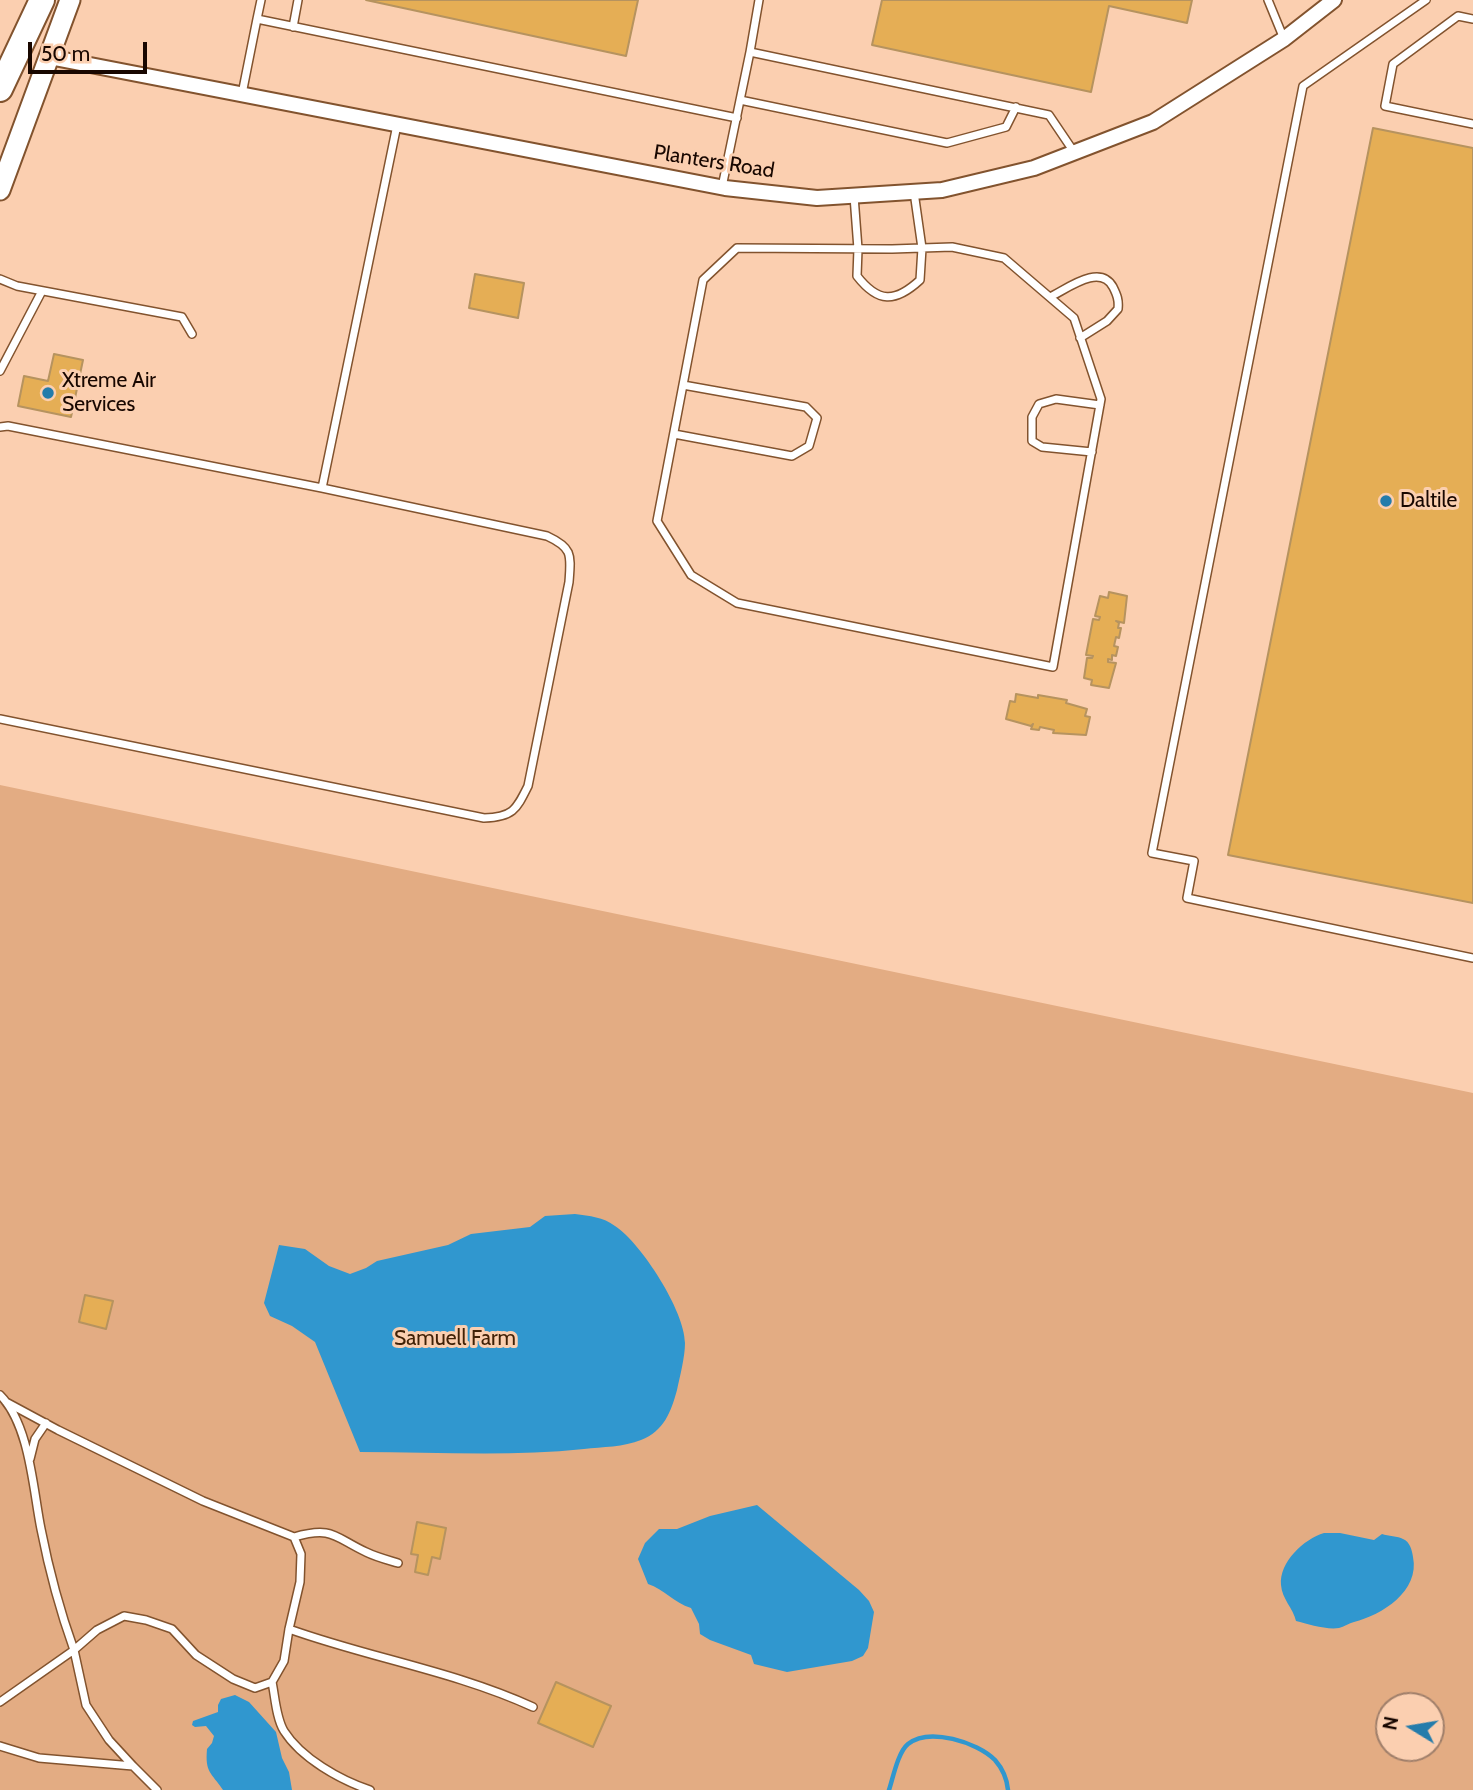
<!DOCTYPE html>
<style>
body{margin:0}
#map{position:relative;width:1473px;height:1790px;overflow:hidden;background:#fbcfb0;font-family:Cabin,sans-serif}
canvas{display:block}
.north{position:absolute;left:1375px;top:1692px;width:70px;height:70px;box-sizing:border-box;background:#fbcfb0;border:2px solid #a07f6a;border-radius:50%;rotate:281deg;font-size:19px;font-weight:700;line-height:28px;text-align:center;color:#180700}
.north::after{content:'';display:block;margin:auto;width:24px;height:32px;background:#247cab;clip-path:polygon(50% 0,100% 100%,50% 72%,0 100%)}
.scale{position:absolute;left:28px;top:42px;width:119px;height:32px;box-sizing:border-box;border:4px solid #180700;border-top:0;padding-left:9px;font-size:21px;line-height:24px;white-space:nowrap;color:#180700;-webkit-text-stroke:5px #fbcfb0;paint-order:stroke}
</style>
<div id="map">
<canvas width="1473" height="1790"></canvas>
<div class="north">N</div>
<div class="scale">50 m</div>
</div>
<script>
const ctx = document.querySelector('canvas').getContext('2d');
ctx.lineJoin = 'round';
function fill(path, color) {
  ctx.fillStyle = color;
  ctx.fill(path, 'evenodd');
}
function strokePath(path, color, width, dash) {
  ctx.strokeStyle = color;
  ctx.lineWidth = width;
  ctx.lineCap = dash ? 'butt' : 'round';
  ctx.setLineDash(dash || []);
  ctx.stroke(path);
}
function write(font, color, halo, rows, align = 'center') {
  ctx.font = font + ' Cabin,sans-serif';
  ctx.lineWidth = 6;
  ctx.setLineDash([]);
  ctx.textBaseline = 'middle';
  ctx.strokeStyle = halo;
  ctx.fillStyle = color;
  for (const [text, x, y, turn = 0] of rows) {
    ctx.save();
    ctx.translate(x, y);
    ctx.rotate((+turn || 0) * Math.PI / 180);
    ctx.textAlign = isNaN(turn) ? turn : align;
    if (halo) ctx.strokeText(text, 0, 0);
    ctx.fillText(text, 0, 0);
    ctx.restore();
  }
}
fill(new Path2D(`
 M0,785l1473,308v697h-1473zM1389,1706h42v42h-42z`), '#e3ac83');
fill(new Path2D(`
 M575,1214c15,2 28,3 40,12 26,17 70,85 70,117 0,14 -5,33 -8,47 -6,22 -13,41 -36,50 -17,7 -39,7 -57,9 -74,8 -150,3 -224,3l-45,-110 -23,-16 -22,-10 -6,-13 15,-58 26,4 24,17 21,8 16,-6 11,-7 71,-16 23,-11 59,-7 15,-11z
 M757,1505l102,85 10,11 5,11 -6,36 -5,8 -11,5 -65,11 -33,-8 -3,-9 -41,-15 -10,-6 -1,-10 -8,-16c-17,-5 -27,-19 -43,-24l-10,-25 7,-16 14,-14h18l33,-13z
 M1324,1533h16l34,7 8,-6c6,2 16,2 21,5 7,3 9,11 10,18 7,34 -31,58 -59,65 -5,1 -10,5 -15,6 -13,2 -31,-4 -43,-7 -3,-13 -14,-22 -15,-36 -2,-23 23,-46 43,-52z
 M235,1695l14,7 27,30 6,26 7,14 3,18h-69c-12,-18 -18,-17 -16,-41l5,-6 2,-7 -8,-10 -11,1 -3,-2 1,-4 25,-9v-7l3,-6z`), '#3097cf');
strokePath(new Path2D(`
 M889,1790c4,-12 9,-38 19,-46 21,-17 69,-2 87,16 7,8 12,19 13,30`), '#3097cf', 4.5);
const building = new Path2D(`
 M366,0h272l-12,56z
 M882,0h310l-5,23 -78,-17 -18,86 -219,-47z
 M1373,128l100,20v755l-245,-48z
 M475,274l49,9 -6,35 -49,-10z
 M54,354l29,6 -12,57 -53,-11 6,-30 24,5z
 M1109,592l18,4 -3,27 -8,-2 3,2 -1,5h3l-2,10 -3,-1 -2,9 4,1 -2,9 -4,-1v5l-4,-1v3l8,1 -7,25 -18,-3 1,-5 -8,-2 3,-20h5l1,-2 -7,-1 7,-36 6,1 1,-3 -5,-1 5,-20 8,2z
 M1016,694l22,4v-3l29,5 -1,3 21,6 -2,7 5,1 -4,18 -33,-2 1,-3 -14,-3 -1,3 -8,-1 2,-5 -2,2 -25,-7 4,-18 5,1z
 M85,1295l28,6 -7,28 -27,-7z
 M417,1522l29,6 -6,31 -8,-2 -4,18 -13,-3 3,-17 -7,-1z
 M556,1682l55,24 -18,41 -55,-24z`);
fill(building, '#e5ae55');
strokePath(building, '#b6935f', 2);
const lane = new Path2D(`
 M1268,0l16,39
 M1426,0l-123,86 -151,767 42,8 -7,37 286,60
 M257,19l4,-19
 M1473,19l-15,-3 -65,48 -8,42 88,18
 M293,27l5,-27
 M750,52l9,-52
 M242,94l15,-75 480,99
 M740,100l207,43 59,-16 10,-20
 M722,187l28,-135 299,63 25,37
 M854,196l4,53 -1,27c21,27 38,27 63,4l2,-32 -8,-56
 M952,247l52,11 70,60 27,81 -48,268 -316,-64 -46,-28 -34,-54 46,-241 34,-32 155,1z
 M0,279l17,7 165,31 10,17
 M1050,297c17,-8 50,-34 63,-10 4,8 6,13 5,22l-11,12 -27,17
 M0,371l42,-80
 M0,427l8,-1 314,62
 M674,434l118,22 17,-10 8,-28 -11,-11 -123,-22
 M1092,452l-50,-5 -10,-6v-24l7,-13 17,-5 44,6
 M0,719l484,99c29,-1 32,-8 44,-32l41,-204c2,-27 4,-34 -22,-46l-225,-48 75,-363
 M0,1395c30,30 33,95 41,134 8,41 19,82 33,121l-74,52
 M6,1402l52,28 145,71 91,36 7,17 -1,28 -11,47 -5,32 -12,21
 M30,1459l5,-20 11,-16
 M294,1537c39,-11 40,0 72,15 10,5 22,8 32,11
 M289,1629c81,29 165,42 244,78
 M0,1746l39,12 94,8 24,24
 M133,1766l-24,-26 -23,-35 -12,-55 23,-20 27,-14 22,4 26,9 24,26 37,24 22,9 17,-6c3,14 4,36 12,49 17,27 56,49 86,59`);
const street = new Path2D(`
 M49,57l676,131 92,10 125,-8 92,-22 119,-46 131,-83 50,-39`);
const secondary = new Path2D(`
 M0,190l70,-190`);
const highway = new Path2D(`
 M0,89l42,-89`);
strokePath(lane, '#82532e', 10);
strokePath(street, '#82532e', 18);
strokePath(secondary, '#82532e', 23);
strokePath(highway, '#82532e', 28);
strokePath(lane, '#fff', 7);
strokePath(street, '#fff', 14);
strokePath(secondary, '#fff', 19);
strokePath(highway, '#fff', 24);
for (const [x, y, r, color] of [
 [48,393,7,"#247cab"],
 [1386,501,7,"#247cab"]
]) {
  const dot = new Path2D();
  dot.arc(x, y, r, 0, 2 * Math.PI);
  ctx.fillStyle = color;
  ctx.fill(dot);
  strokePath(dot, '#fbcfb0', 2.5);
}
write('21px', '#180700', '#fbcfb0', [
 ["Planters Road",714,162,9]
]);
write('21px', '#180700', '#fbcfb0', [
 ["Xtreme Air",62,381],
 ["Services",62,405],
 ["Daltile",1400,501]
], 'left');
write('21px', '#412106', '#fbcfb0', [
 ["Samuell Farm",455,1339]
]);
</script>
